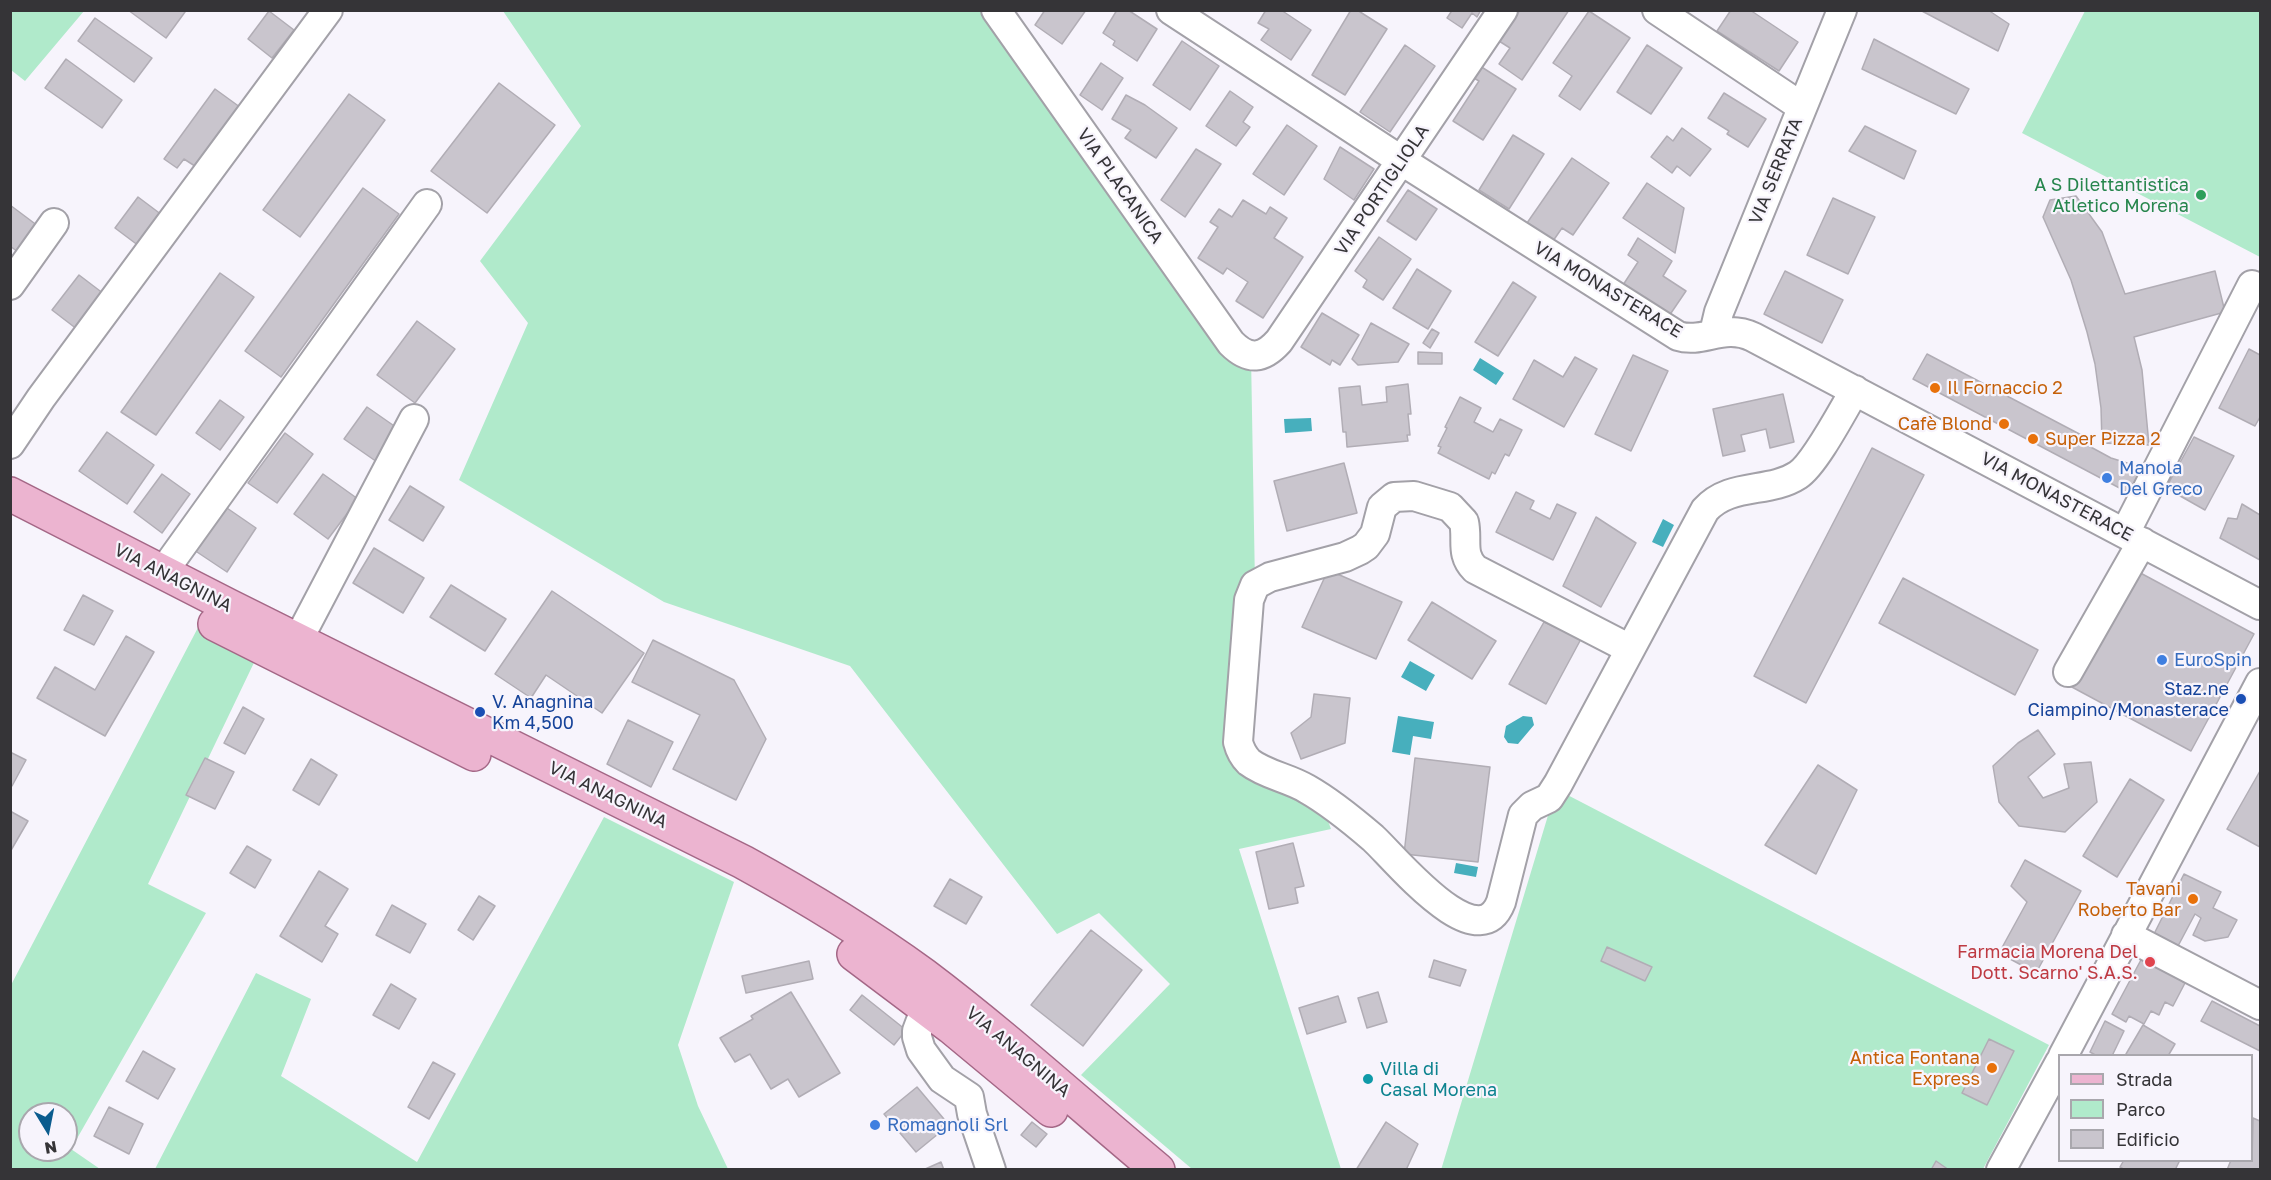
<!DOCTYPE html>
<meta charset="utf-8">
<style>
body{margin:0}
#map{position:relative;width:2271px;height:1180px;overflow:hidden;background:#f7f4fc;font-family:"Golos Text",sans-serif}
canvas{display:block}
.frame{position:absolute;inset:0;border:12px solid #353437;pointer-events:none}
.legend{position:absolute;left:2058px;top:1054px;width:195px;height:108px;box-sizing:border-box;background:#f7f4fc;border:2px solid #a9a7ad;margin:0;padding:8px 10px;list-style:none;font-size:18px;color:#353437}
.legend li{display:flex;align-items:center;gap:12px;height:30px}
.legend b{width:30px;border:2px solid #a9a7ad}
.north{position:absolute;left:18px;top:1102px;width:60px;height:60px;box-sizing:border-box;background:#f7f4fc;border:2px solid #a9a7ad;border-radius:50%;rotate:170deg;font-size:16px;font-weight:700;line-height:24px;text-align:center;color:#353437}
.north::after{content:'';display:block;margin:auto;width:21px;height:27px;background:#0b5c8e;clip-path:polygon(50% 0,100% 100%,50% 72%,0 100%)}
</style>
<div id="map">
<canvas width="2271" height="1180"></canvas>
<div class="frame"></div>
<ul class="legend">
<li><b style="height:8px;background:#ecb4d0"></b>Strada</li>
<li><b style="height:16px;background:#b0eacb"></b>Parco</li>
<li><b style="height:16px;background:#c9c5cd"></b>Edificio</li>
</ul>
<div class="north">N</div>
</div>
<script>
const ctx = document.querySelector('canvas').getContext('2d');
ctx.lineJoin = 'round';
function fill(path, color) {
  ctx.fillStyle = color;
  ctx.fill(path, 'evenodd');
}
function strokePath(path, color, width, dash) {
  ctx.strokeStyle = color;
  ctx.lineWidth = width;
  ctx.lineCap = dash ? 'butt' : 'round';
  ctx.setLineDash(dash || []);
  ctx.stroke(path);
}
function write(font, color, halo, rows, align = 'center') {
  ctx.font = font + ' "Golos Text",sans-serif';
  ctx.lineWidth = 4.5;
  ctx.setLineDash([]);
  ctx.textBaseline = 'middle';
  ctx.strokeStyle = halo;
  ctx.fillStyle = color;
  for (const [text, x, y, turn = 0] of rows) {
    ctx.save();
    ctx.translate(x, y);
    ctx.rotate((+turn || 0) * Math.PI / 180);
    ctx.textAlign = isNaN(turn) ? turn : align;
    if (halo) ctx.strokeText(text, 0, 0);
    ctx.fillText(text, 0, 0);
    ctx.restore();
  }
}
fill(new Path2D(`
 M10,11l1,-1 73,1 -59,70 -14,-11z
 M503,11h493l255,344 4,230 -17,152 80,57 13,35 -92,20 102,320h-149l-111,-94 89,-91 -71,-71 -42,21 -207,-268 -186,-64 -205,-122 69,-157 -48,-62 101,-135z
 M2085,11h175v246l-238,-124z
 M203,618l58,30 -113,236 58,29 -135,236 29,20 -89,1v-185zM30,1114h36v36h-36z
 M1556,789l493,256 -66,124 -542,1z
 M604,817l130,65 -56,163 20,61 30,63h-573l101,-196 55,26 -30,77 136,86z`), '#b0eacb');
fill(new Path2D(`
 M1480,358l24,15 -8,12 -23,-15z
 M1311,418l1,13 -27,2 -1,-14z
 M1663,519l11,6 -11,22 -11,-5z
 M1410,661l25,14 -9,16 -25,-14z
 M1398,716l36,6 -3,17 -18,-3 -3,19 -18,-3z
 M1523,716l9,1 2,8 -16,19 -10,-1 -4,-6 2,-11z
 M1456,863l22,4 -2,10 -22,-4z`), '#47afbd');
const building = new Path2D(`
 M128,10h54l3,2 -19,26z
 M1045,10h41l-24,34 -27,-19z
 M1117,10h11l29,19 -20,32 -24,-16 2,-4 -12,-8z
 M1266,10h15l30,20 -20,30 -30,-20 8,-11 -11,-6z
 M1351,10h6l30,19 -42,66 -33,-20z
 M1448,10h33l-4,7 -5,-4 -10,15 -15,-10 4,-6z
 M1520,10h49l-47,70 -23,-16 11,-16 -11,-7z
 M1731,10h19l48,32 -19,29 -62,-40z
 M1920,10h68l21,14 -11,27z
 M269,11l25,19 -22,28 -24,-19z
 M1589,11l41,27 -50,72 -21,-14 13,-20 -19,-13z
 M95,18l57,40 -18,24 -56,-41z
 M1874,39l95,50 -13,25 -94,-45z
 M1182,41l37,25 -29,44 -37,-25z
 M1405,45l30,21 -45,66 -30,-20z
 M1647,45l35,23 -31,46 -34,-22z
 M66,59l56,41 -20,28 -57,-40z
 M1101,63l22,15 -21,32 -22,-15z
 M1480,66l36,23 -33,51 -30,-19 26,-40 -7,-4z
 M499,83l56,42 -68,88 -56,-42z
 M215,89l29,21 -43,60 -17,-11 -7,9 -13,-9z
 M1230,91l23,16 -10,15 7,5 -14,19 -30,-20z
 M1724,93l42,26 -18,28 -21,-13 2,-3 -21,-13z
 M349,94l36,26 -85,117 -37,-27z
 M1126,95l19,10 32,23 -21,30 -31,-20 6,-8 -19,-11z
 M1287,125l30,21 -33,49 -31,-21z
 M1865,126l51,25 -12,28 -55,-28z
 M1682,128l29,21 -21,27 -13,-10 -5,7 -21,-16 16,-21 6,5z
 M1513,135l31,19 -35,55 -30,-19z
 M1340,147l34,22 -20,31 -30,-21z
 M1196,149l25,15 -36,53 -24,-17z
 M1572,158l37,25 -36,52 -11,-7 -9,13 -26,-18z
 M1647,183l37,25 -9,45 -52,-35z
 M363,188l36,26 -118,163 -36,-26z
 M1408,190l29,19 -21,31 -29,-19z
 M2076,196l26,36 23,62 90,-23 10,41 -91,25 8,33 7,75 -47,-2 -1,-35 -6,-44 -8,-32 -16,-52 -28,-63 7,-17z
 M138,197l28,21 -23,31 -28,-21z
 M1833,198l42,19 -27,57 -41,-19z
 M1243,200l23,14 4,-7 17,11 -13,20 29,19 -40,61 -27,-17 12,-19 -21,-14 -4,6 -25,-16 20,-31 -8,-5 9,-13 13,8z
 M10,205l28,21 -20,26 -8,-6z
 M1379,237l32,22 -28,41 -20,-13 4,-7 -12,-9z
 M1638,238l34,23 -9,15 23,15 -17,25 -46,-31 15,-23 -10,-7z
 M1417,269l34,22 -23,38 -35,-21z
 M1785,271l58,29 -21,43 -58,-29z
 M220,273l34,24 -98,138 -35,-23z
 M79,275l29,22 -26,36 -30,-23z
 M1513,282l23,15 -38,59 -23,-14z
 M1322,313l37,22 -19,30 -8,-5 -2,5 -29,-18z
 M417,321l38,28 -40,54 -38,-28z
 M1371,323l38,21 -11,18 -40,3 -6,-6z
 M1432,329l7,4 -9,15 -7,-5z
 M2249,349l11,6v62l-5,9 -36,-18z
 M1418,352l24,1v11h-24z
 M1927,354l160,84v7l24,13 29,9 5,4 -8,8 -8,14 -216,-114z
 M1633,355l35,16 -37,80 -36,-17z
 M1575,357l22,12 -33,58 -51,-28 21,-39 29,17z
 M1408,384l3,30h-3l2,21h-3l1,6 -61,6 -1,-15h-3l-4,-44 21,-2 2,19 25,-3 -1,-15z
 M1783,394l11,48 -24,6 -4,-19 -25,6 4,16 -22,5 -10,-47z
 M1460,397l21,11 -7,14 19,10 7,-13 22,11 -13,26 -4,-2 -10,20 -3,-2 -3,7 -51,-26 3,-6 -3,-1 9,-18 -2,-1z
 M220,400l24,17 -24,33 -24,-17z
 M367,407l33,23 -23,32 -33,-23z
 M107,432l47,33 -27,39 -48,-33z
 M285,433l28,21 -36,49 -29,-20z
 M2194,437l40,19 -29,54 -39,-22z
 M1872,448l52,27 -118,228 -52,-27z
 M1344,463l13,50 -70,18 -13,-50z
 M162,474l28,20 -28,39 -28,-21z
 M323,474l35,25 -30,40 -34,-25z
 M410,486l34,21 -21,34 -34,-21z
 M1516,492l18,9 -4,8 20,10 7,-15 19,9 -23,47 -57,-28z
 M2242,504l18,11v45l-40,-22 8,-20 9,1z
 M224,506l32,22 -29,44 -33,-22z
 M1596,517l40,26 -35,64 -38,-21z
 M374,548l50,30 -21,35 -50,-30z
 M2133,569l121,65 -63,117 -121,-65z
 M1328,570l74,32 -26,57 -74,-32z
 M1903,578l135,72 -23,45 -136,-72z
 M451,585l55,34 -21,32 -55,-34z
 M552,591l92,62 -42,60 -56,-38 -15,23 -36,-24z
 M83,595l30,16 -19,34 -30,-15z
 M1432,602l64,39 -24,38 -64,-39z
 M1544,622l37,17 -35,65 -37,-20z
 M126,636l28,16 -49,84 -68,-38 18,-31 40,23z
 M653,640l81,40 32,59 -30,61 -63,-31 27,-54 -68,-33z
 M1314,694l36,4 -5,45 -44,16 -10,-26 20,-16z
 M243,707l21,12 -19,35 -21,-11z
 M628,720l45,22 -22,45 -44,-23z
 M2038,730l17,24 -27,23 15,21 26,-10 -5,-24 27,-2 6,40 -32,30 -46,-6 -20,-24 -6,-36 25,-23z
 M10,752l16,8 -14,26 -2,-1z
 M205,758l29,14 -19,37 -29,-14z
 M1415,758l75,9 -12,95 -74,-8z
 M311,759l26,16 -18,30 -26,-15z
 M1818,765l39,25 -41,84 -51,-29z
 M2260,771v76l-33,-18z
 M2130,779l34,21 -47,77 -34,-21z
 M10,811l18,10 -18,31z
 M1293,843l11,43 -9,2 3,15 -29,6 -13,-57z
 M247,846l24,14 -16,28 -25,-15z
 M2025,860l56,31 -45,82 -37,-20 28,-51 -16,-16z
 M319,871l29,18 -23,37 13,8 -16,28 -42,-26z
 M2184,874l37,18 -8,16 24,12 -9,17 -23,4 -12,-6 8,-17 -6,-4 -17,32 -24,-12z
 M950,879l32,18 -16,27 -32,-18z
 M479,896l16,10 -22,34 -15,-10z
 M392,905l34,19 -16,29 -34,-18z
 M1091,930l51,40 -59,76 -52,-41z
 M1607,947l45,20 -7,14 -44,-20z
 M2142,958l42,21 -1,3 2,1 -12,23 -8,-4 -6,13 -8,-4 -7,13 -15,-8 -3,6 -14,-8z
 M1434,960l32,10 -6,16 -31,-9z
 M809,961l4,18 -67,14 -4,-17z
 M391,984l25,15 -17,30 -26,-14z
 M791,992l49,81 -41,24 -11,-18 -17,10 -21,-35 -15,8 -15,-24 33,-19 -2,-3z
 M1378,992l9,30 -20,6 -9,-30z
 M862,995l44,35 -12,15 -44,-35z
 M1338,996l8,26 -39,12 -8,-26z
 M2212,1001l48,25v25l-59,-30z
 M2105,1021l19,10 -12,25h-15l-7,-4z
 M2143,1025l32,19 -7,12h-39l-3,-2z
 M1989,1039l25,12 -27,54 -25,-12z
 M143,1051l32,18 -17,30 -32,-18z
 M433,1062l22,12 -26,45 -21,-12z
 M917,1087l32,38 -33,27 -32,-38z
 M109,1107l34,17 -14,30 -35,-18z
 M2253,1118l7,3v49h-33l4,-10h21z
 M1032,1122l15,12 -11,13 -15,-12z
 M1386,1122l32,22 -12,26h-50z
 M2124,1160h56l-5,10h-50l-5,-3z
 M1936,1161l13,9h-18z
 M941,1162l3,8h-21z`);
fill(building, '#c9c5cd');
strokePath(building, '#b1adb5', 1.5);
const minor = new Path2D(`
 M996,10l235,333c18,18 32,16 48,-2l224,-331
 M1171,10l231,151 276,175c25,8 45,-13 75,1l507,268
 M1657,10l145,97
 M10,285l44,-62
 M1714,333l5,-21 123,-302
 M10,444l31,-46 287,-388
 M2125,533l127,-248
 M163,572l264,-368
 M298,640l116,-221
 M1630,649l-155,-80c-15,-15 -7,-29 -11,-47l-14,-15 -36,-11 -20,1 -12,10 -7,27 -9,12 -6,4 -15,7 -75,20 -15,8 -6,15 -11,142c2,8 5,14 11,20 17,13 40,16 58,27 23,13 45,31 66,49 21,19 105,124 128,64l22,-87 9,-9 17,-8 9,-14 147,-274c25,-28 64,-16 93,-35 17,-11 45,-65 57,-85
 M2068,672l74,-130
 M2126,935l134,70
 M926,1007l-9,24v6l4,13 21,29 27,18 3,17 19,56
 M2063,1056l197,-373
 M2001,1170l59,-108`);
const major = new Path2D(`
 M10,494l219,112 514,256c62,34 123,71 181,113 81,61 156,130 234,195
 M215,624l259,130
 M854,954l97,73 100,83`);
strokePath(minor, '#a3a1a8', 32);
strokePath(major, '#a46786', 36);
strokePath(minor, '#fff', 28);
strokePath(major, '#ecb4d0', 33);
for (const [x, y, r, color] of [
 [2201,195,6,"#2e9e5b"],
 [1935,388,6,"#e8710a"],
 [2004,424,6,"#e8710a"],
 [2033,439,6,"#e8710a"],
 [2107,478,6,"#3f7fe0"],
 [2162,660,6,"#3f7fe0"],
 [2241,699,6,"#1a4fb4"],
 [480,712,6,"#1a4fb4"],
 [2193,899,6,"#e8710a"],
 [2150,962,6,"#e0444e"],
 [1992,1068,6,"#e8710a"],
 [1368,1079,6,"#0f9aa8"],
 [875,1125,6,"#3f7fe0"]
]) {
  const dot = new Path2D();
  dot.arc(x, y, r, 0, 2 * Math.PI);
  ctx.fillStyle = color;
  ctx.fill(dot);
  strokePath(dot, '#f7f4fc', 2);
}
write('18px', '#353437', '#f7f4fc', [
 ["VIA SERRATA",1776,171,-68],
 ["VIA PLACANICA",1120,186,55],
 ["VIA PORTIGLIOLA",1382,190,-56],
 ["VIA MONASTERACE",1608,290,31],
 ["VIA MONASTERACE",2057,497,28],
 ["VIA ANAGNINA",173,578,27],
 ["VIA ANAGNINA",608,795,26],
 ["VIA ANAGNINA",1018,1052,40]
]);
write('18px', '#27864d', '#f7f4fc', [
 ["A S Dilettantistica",2189,185],
 ["Atletico Morena",2189,206]
], 'right');
write('18px', '#c56008', '#f7f4fc', [
 ["Il Fornaccio 2",1947,388,"left"],
 ["Cafè Blond",1992,424],
 ["Super Pizza 2",2045,439,"left"],
 ["Tavani",2181,889],
 ["Roberto Bar",2181,910],
 ["Antica Fontana",1980,1058],
 ["Express",1980,1079]
], 'right');
write('18px', '#366cbe', '#f7f4fc', [
 ["Manola",2119,468],
 ["Del Greco",2119,489],
 ["EuroSpin",2174,660],
 ["Romagnoli Srl",887,1125]
], 'left');
write('18px', '#164399', '#f7f4fc', [
 ["Staz.ne",2229,689],
 ["Ciampino/Monasterace",2229,710],
 ["V. Anagnina",492,702,"left"],
 ["Km 4,500",492,723,"left"]
], 'right');
write('18px', '#be3a42', '#f7f4fc', [
 ["Farmacia Morena Del",2138,952],
 ["Dott. Scarno' S.A.S.",2138,973]
], 'right');
write('18px', '#0d838f', '#f7f4fc', [
 ["Villa di",1380,1069],
 ["Casal Morena",1380,1090]
], 'left');
</script>
